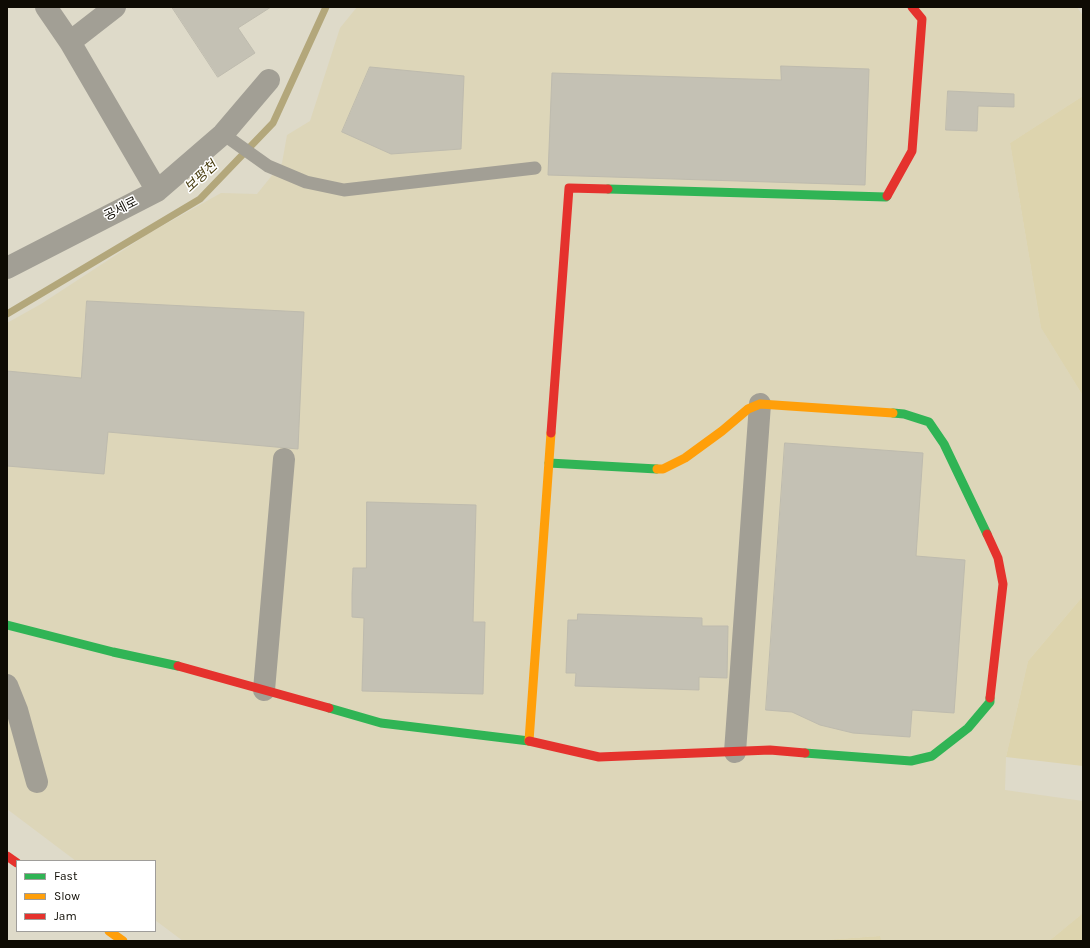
<!DOCTYPE html>
<meta charset="utf-8">
<style>
body{margin:0}
#map{position:relative;width:1090px;height:948px;overflow:hidden;background:#dedac9;font-family:Karla,sans-serif}
canvas{display:block}
.frame{position:absolute;inset:0;border:8px solid #0e0b03;pointer-events:none}
.legend{position:absolute;left:16px;top:860px;width:140px;height:72px;box-sizing:border-box;background:#fff;border:1px solid #9f9d9a;margin:0;padding:5px 7px;list-style:none;font-size:12px;color:#0e0b03}
.legend li{display:flex;align-items:center;gap:8px;height:20px}
.legend b{width:20px;border:1px solid #9f9d9a}
</style>
<div id="map">
<canvas width="1090" height="948"></canvas>
<div class="frame"></div>
<ul class="legend">
<li><b style="height:5px;background:#30b455"></b>Fast</li>
<li><b style="height:5px;background:#ff9f0a"></b>Slow</li>
<li><b style="height:5px;background:#e5322d"></b>Jam</li>
</ul>
</div>
<script>
const ctx = document.querySelector('canvas').getContext('2d');
ctx.lineJoin = 'round';
function fill(path, color) {
  ctx.fillStyle = color;
  ctx.fill(path, 'evenodd');
}
function strokePath(path, color, width, dash) {
  ctx.strokeStyle = color;
  ctx.lineWidth = width;
  ctx.lineCap = dash ? 'butt' : 'round';
  ctx.setLineDash(dash || []);
  ctx.stroke(path);
}
function write(font, color, halo, rows, align = 'center') {
  ctx.font = font + ' Karla,"Noto Sans KR",sans-serif';
  ctx.lineWidth = 3;
  ctx.setLineDash([]);
  ctx.textBaseline = 'middle';
  ctx.strokeStyle = halo;
  ctx.fillStyle = color;
  for (const [text, x, y, turn = 0] of rows) {
    ctx.save();
    ctx.translate(x, y);
    ctx.rotate((+turn || 0) * Math.PI / 180);
    ctx.textAlign = isNaN(turn) ? turn : align;
    if (halo) ctx.strokeText(text, 0, 0);
    ctx.fillText(text, 0, 0);
    ctx.restore();
  }
}
fill(new Path2D(`
 M357,7h720l6,9v80l-73,47 31,185 42,68v200l-55,65 -22,96 -1,33 78,11v112l-34,28h-167l-2,-5 -70,5h-627l-28,-21v-59h-79l-69,-52v-486l34,-19 107,-70 73,-41 36,1 25,-31 5,-28 23,-14 30,-93z`), '#ddd6b9');
fill(new Path2D(`
 M1083,96v300l-42,-68 -31,-185z
 M1083,596v170l-77,-9 22,-96z
 M1083,913v28h-34z
 M880,936l2,5h-72z`), '#ddd4ae');
strokePath(new Path2D(`
 M7,314l193,-115 73,-76 53,-116`), '#b3a77b', 7);
const building = new Path2D(`
 M172,7h99l-33,21 17,25 -37,24z
 M781,66l88,3 -4,116 -317,-10 4,-102 229,7z
 M370,67l94,9 -3,73 -70,5 -49,-22z
 M948,91l66,3v13l-36,-1 -1,25 -31,-1z
 M87,301l217,11 -6,137 -190,-17 -4,42 -97,-8v-95l74,7z
 M785,443l138,10 -7,103 49,4 -11,153 -42,-3 -2,27 -57,-4 -33,-8 -28,-13 -26,-2z
 M367,502l109,3 -3,117h12l-2,72 -121,-3 2,-73 -12,-1v-23l1,-26h13z
 M578,614l124,4v8h26l-1,52 -28,-1v13l-124,-4 1,-13h-10l2,-53h9z`);
fill(building, '#c4c1b4');
strokePath(building, '#bebbae', 1);
strokePath(new Path2D(`
 M223,134l45,32 38,16 38,8 191,-22`), '#a29f95', 13);
strokePath(new Path2D(`
 M46,7l24,35 87,149
 M70,42l45,-35
 M7,268l150,-77 66,-57 46,-54
 M7,685l10,25 20,72
 M264,690l20,-231
 M735,752l25,-348`), '#a29f95', 22);
strokePath(new Path2D(`
 M608,189l278,8 1,-1
 M893,413l11,1 25,8 15,22 43,90
 M549,463l108,6
 M7,625l106,27 65,14
 M329,708l52,15 148,18
 M805,753l106,8 21,-5 36,-28 22,-26v-4`), '#30b455', 9);
strokePath(new Path2D(`
 M657,469h6l22,-11 37,-27 26,-22 12,-5 133,9
 M529,741l22,-308
 M109,931l14,10`), '#ff9f0a', 9);
strokePath(new Path2D(`
 M887,196l25,-45 10,-132 -10,-12
 M551,433l18,-245 39,1
 M987,534l11,24 5,26 -13,114
 M178,666l151,42
 M529,741l70,16 171,-7 35,3
 M7,856l10,7`), '#e5322d', 9);
write('13px', '#0e0b03', '#fff', [
 ["공세로",121,209,-27]
]);
write('italic 14px', '#4c4114', '#fff', [
 ["보평천",201,177,-43]
]);
</script>
